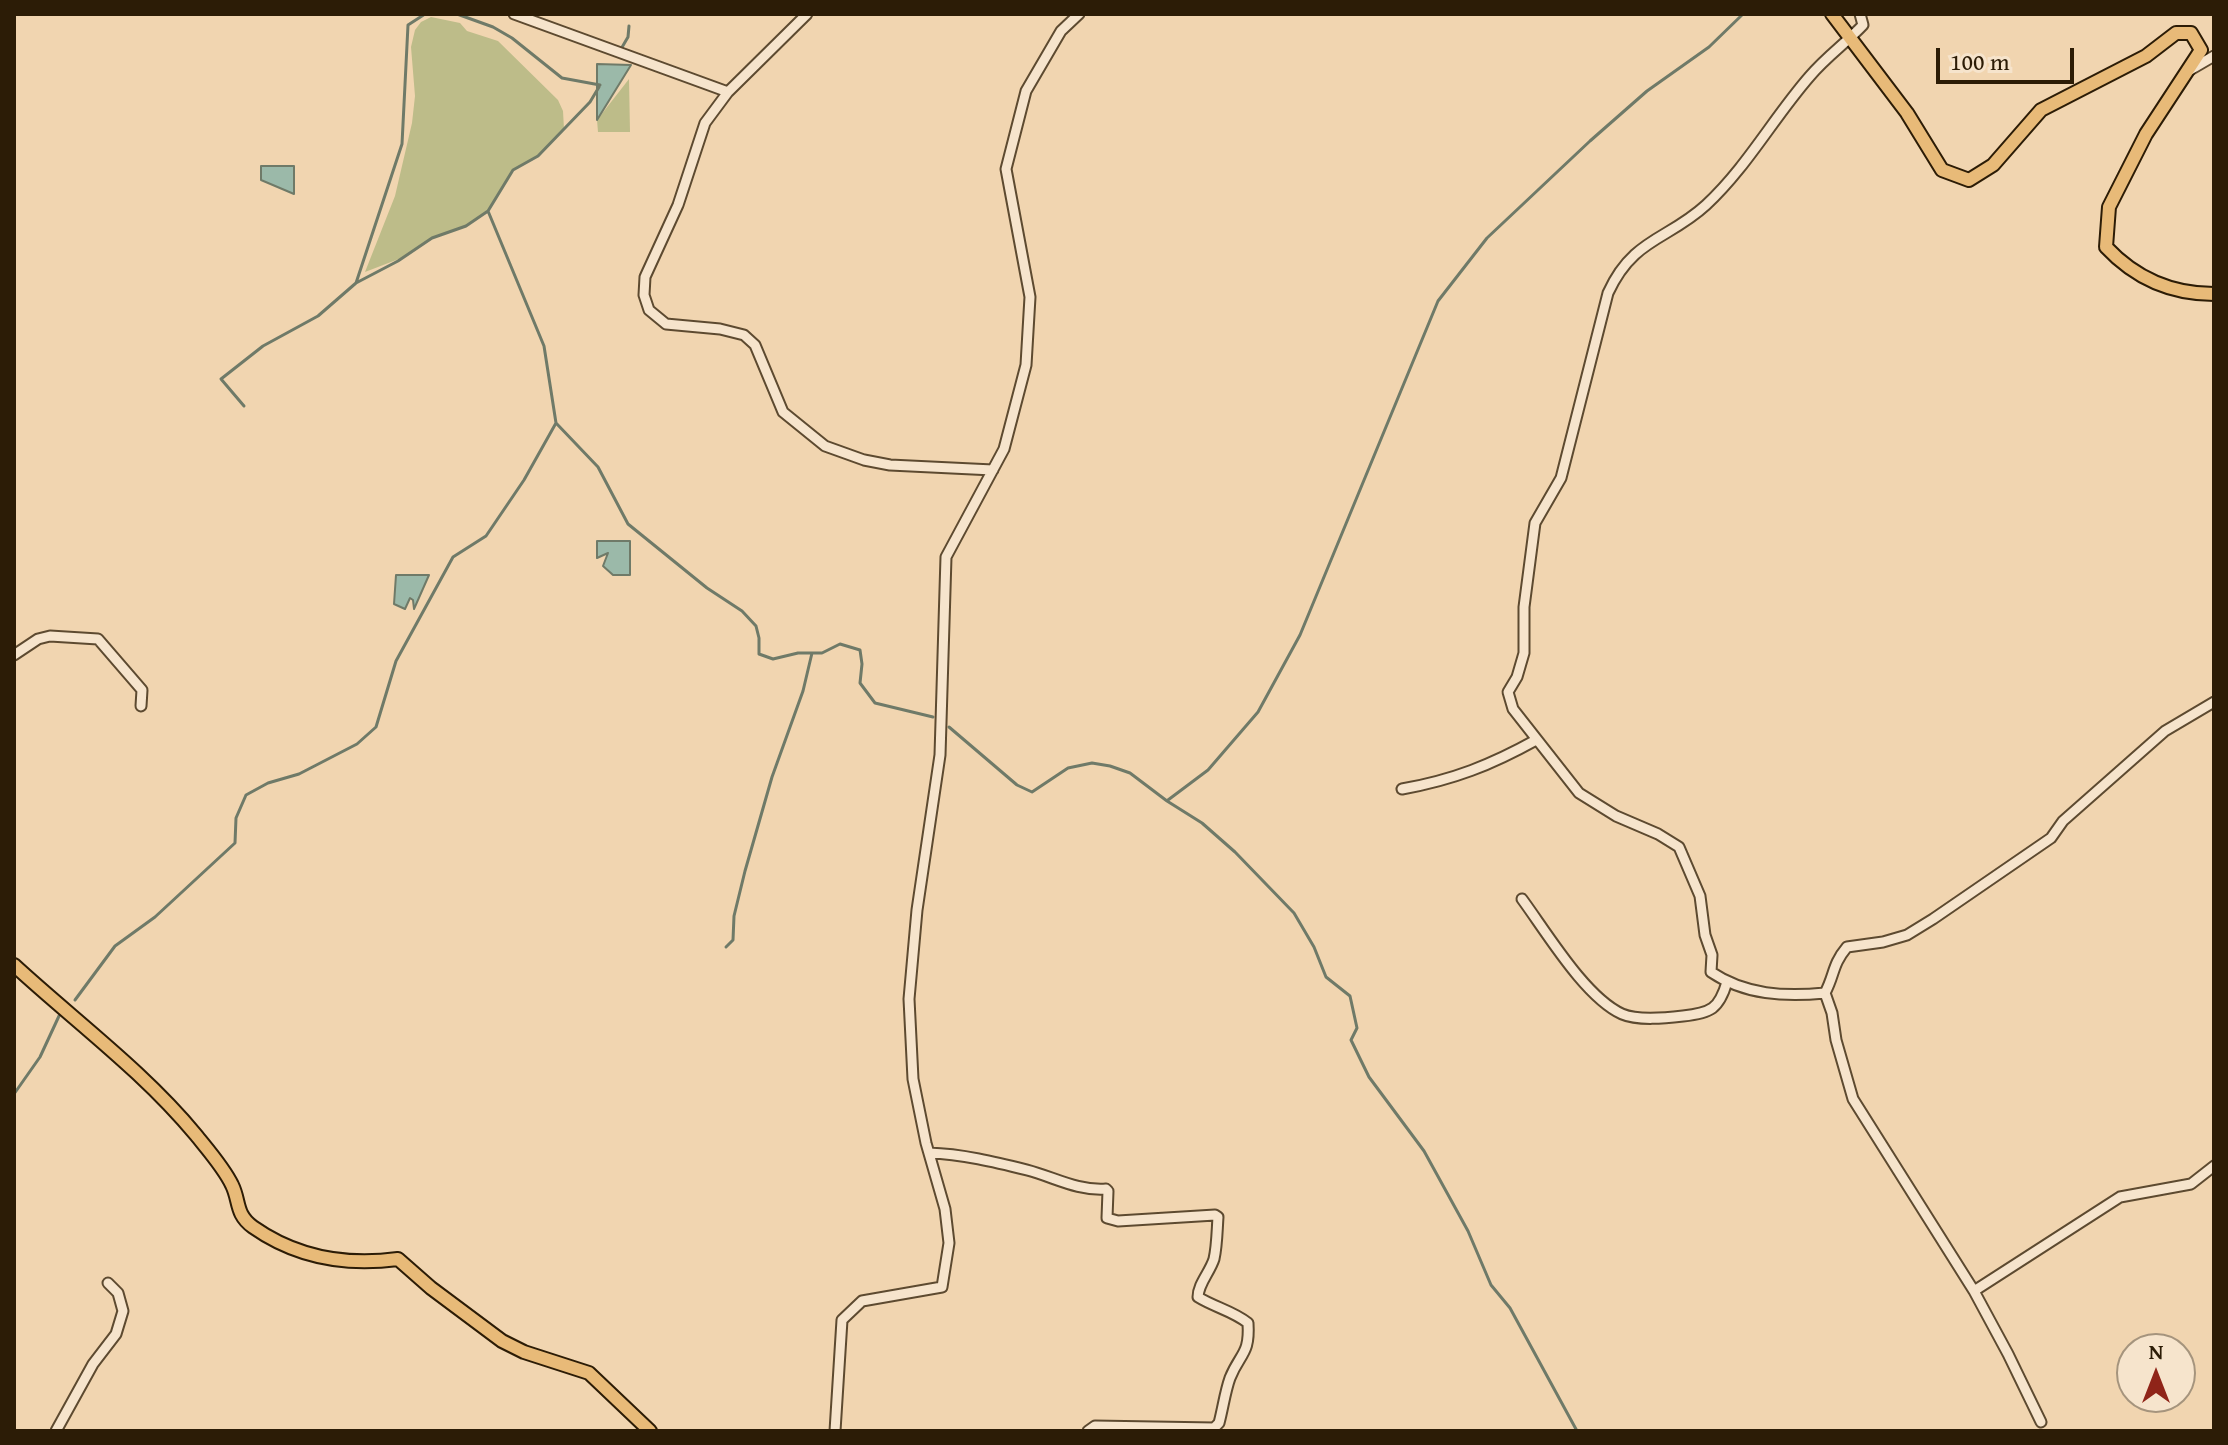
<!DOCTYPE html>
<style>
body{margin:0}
#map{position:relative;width:2228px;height:1445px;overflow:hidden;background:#f1d5b0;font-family:"Gentium Book Plus",serif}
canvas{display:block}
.frame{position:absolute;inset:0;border:16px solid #2c1c06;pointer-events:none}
.north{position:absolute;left:2116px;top:1333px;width:80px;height:80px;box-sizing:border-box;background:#f6e4cc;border:2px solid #a5947d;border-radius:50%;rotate:0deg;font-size:22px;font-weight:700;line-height:32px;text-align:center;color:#2c1c06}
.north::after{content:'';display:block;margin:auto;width:28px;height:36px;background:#8f2418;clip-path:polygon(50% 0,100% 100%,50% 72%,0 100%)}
.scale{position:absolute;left:1936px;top:48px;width:138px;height:36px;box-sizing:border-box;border:4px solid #2c1c06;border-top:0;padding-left:10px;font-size:24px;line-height:28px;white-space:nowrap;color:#2c1c06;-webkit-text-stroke:6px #f6e4cc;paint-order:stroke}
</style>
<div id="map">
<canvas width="2228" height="1445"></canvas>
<div class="frame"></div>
<div class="north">N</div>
<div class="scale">100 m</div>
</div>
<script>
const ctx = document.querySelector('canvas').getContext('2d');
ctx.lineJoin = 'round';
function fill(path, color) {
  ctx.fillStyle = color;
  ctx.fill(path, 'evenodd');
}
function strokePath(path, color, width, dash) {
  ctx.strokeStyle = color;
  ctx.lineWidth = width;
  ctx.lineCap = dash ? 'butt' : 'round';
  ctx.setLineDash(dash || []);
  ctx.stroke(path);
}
fill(new Path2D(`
 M431,17l29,6 7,8 31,10 60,59 5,11 1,18 -26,27 -25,14 -25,41 -22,15 -34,12 -28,19 -39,15 30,-76 17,-73 3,-27 -4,-49 4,-17 6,-8z
 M629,79l1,53h-32l-1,-12z`), '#bdbc89');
const water = new Path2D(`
 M597,64l34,1 -34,55z
 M261,166h33v28l-33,-14z
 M630,541v34h-17l-10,-9 5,-13 -11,5v-17z
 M396,575h33l-15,34 -1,-9 -3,-2 -5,11 -11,-5z`);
fill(water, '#9bb9a9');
strokePath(water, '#6f7a68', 2);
strokePath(new Path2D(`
 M457,14l36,13 19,11 50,40 38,7
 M621,49l7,-12 1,-11
 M599,87l-9,15 -52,54 -25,14 -25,41 56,135 12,77 42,44 30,57 79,64 35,23 14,15 3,12v16l14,5 25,-6h24l18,-9 20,6 2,14 -2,19 15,20 58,14
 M356,283l42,-22 34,-23 34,-12 22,-15
 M244,406l-23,-27 42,-33 55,-30 38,-33 46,-139 6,-119 17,-11
 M949,727l68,58 15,7 36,-24 24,-5 18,3 20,7 37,28 35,22 33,29 59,61 20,34 12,30 24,19 7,32 -6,12 18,37 55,74 44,80 23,54 19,23 67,123
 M1168,800l40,-30 50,-58 42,-77 138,-334 49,-63 103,-97 57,-50 62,-44 34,-33
 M726,947l7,-7 1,-24 11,-45 27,-94 31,-86 9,-38
 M75,1000l40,-54 40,-29 80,-74 1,-25 10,-23 22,-12 31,-9 58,-30 19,-17 20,-66 57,-104 33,-21 38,-56 32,-57
 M14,1094l26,-37 19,-41`), '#6f7a68', 3);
const minor = new Path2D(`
 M514,14l214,78
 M807,14l-79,78 -23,31 -27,82 -33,72 -1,18 5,15 17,14 54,5 24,6 11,10 28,67 42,34 39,14 26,5 103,5
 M1860,14l3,11c-17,18 -37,32 -53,51 -36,41 -63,91 -104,129 -38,35 -73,33 -98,88l-47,185 -26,45 -11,84v46l-7,24 -9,15 5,17 66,84 37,23 42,18 21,13 21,49 5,39 7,20 -1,17c34,23 74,25 114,21 10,-19 7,-28 22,-46l36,-5 24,-7 26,-16 118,-81 12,-17 102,-90 49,-29
 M2190,70l24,-14
 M14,655l24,-16 12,-3 48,3 44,51 -1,16
 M1402,789c51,-9 89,-24 134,-49
 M1522,899c25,34 63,98 100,115 16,7 44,4 61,2 28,-3 36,-7 44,-34
 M1825,993l7,20 4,27 17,59 121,192 34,63 33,68
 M929,1153c33,1 66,9 98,17 27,7 50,21 79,19l2,2 -1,27 11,3 97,-6 3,2c-1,14 -1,29 -4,42 -4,13 -16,25 -16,38 16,10 35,14 50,26 2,32 -8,30 -18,55 -5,14 -7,30 -11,45l-5,5 -119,-2 -7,5
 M1974,1291l146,-94 71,-13 23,-18
 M56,1431l37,-67 23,-30 7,-23 -5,-18 -10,-10
 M835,1431l7,-111 20,-19 80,-14 7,-44 -4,-34 -19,-66 -13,-64 -4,-80 8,-89 23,-155 6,-198 58,-108 22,-84 4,-68 -24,-128 20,-78 35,-60 18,-17`);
const major = new Path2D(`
 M1832,14l75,99 35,57 27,10 24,-15 48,-55 105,-54 30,-23h15l10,17 -55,84 -37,73 -3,40c29,31 65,47 108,47
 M14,965c62,57 129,106 182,170 12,15 28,33 36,50 8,16 3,29 21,42 44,31 93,39 145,32l33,29 71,53 22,11 65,21 61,58`);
strokePath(minor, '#5d4a30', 13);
strokePath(major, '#2c1c06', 16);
strokePath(minor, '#f6e4cc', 9);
strokePath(major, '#e8ba78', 12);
</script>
